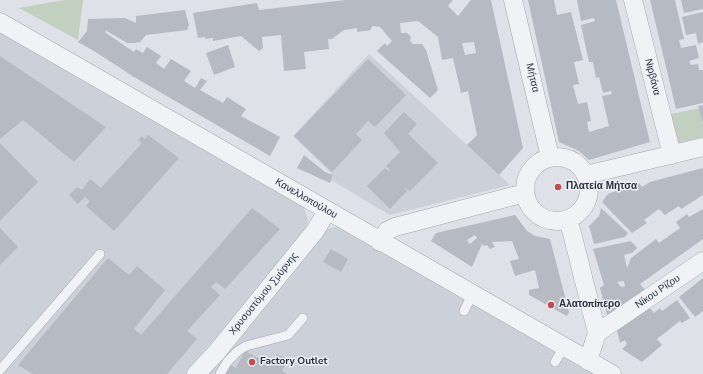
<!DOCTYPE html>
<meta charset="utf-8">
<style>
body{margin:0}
canvas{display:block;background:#dee1e7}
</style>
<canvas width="703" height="374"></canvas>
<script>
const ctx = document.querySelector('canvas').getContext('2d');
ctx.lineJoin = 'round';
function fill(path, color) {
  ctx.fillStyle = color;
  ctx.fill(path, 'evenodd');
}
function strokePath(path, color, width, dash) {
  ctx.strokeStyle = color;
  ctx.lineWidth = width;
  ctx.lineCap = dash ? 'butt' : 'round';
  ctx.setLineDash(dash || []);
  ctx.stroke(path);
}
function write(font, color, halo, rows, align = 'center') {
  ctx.font = font + ' "Nunito Sans",sans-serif';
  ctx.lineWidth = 3;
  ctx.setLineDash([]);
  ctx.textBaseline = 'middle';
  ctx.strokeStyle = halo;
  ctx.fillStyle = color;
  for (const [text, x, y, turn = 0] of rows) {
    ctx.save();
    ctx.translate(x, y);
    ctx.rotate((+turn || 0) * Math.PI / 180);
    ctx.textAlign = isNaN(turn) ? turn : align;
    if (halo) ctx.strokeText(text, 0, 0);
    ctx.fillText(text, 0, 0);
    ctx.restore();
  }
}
fill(new Path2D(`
 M0,32l304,175 4,13 -3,12 -120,142h-185z
 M369,54l141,131 -120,30 -59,-35 2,-5 -40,-39z
 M337,227l99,56 157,91h-386l118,-143 5,-3z`), '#ccd0d8');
fill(new Path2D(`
 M64,0h19l-5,40 -59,-32z
 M700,108l3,16v13l-26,6 -6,-29z`), '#c2d0c0');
fill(new Path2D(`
 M346,0h107l-5,6 10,10 13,-16h20l32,148 -24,27 -32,-30 10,-10 -9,-44 -7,2 -8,-35 -11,2 -4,-23 -20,-16 -18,2 1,10h6l4,4 -1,4 3,3h9l4,6 12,40 -8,8 -53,-47 8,-8 2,3 5,-5 -12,-14 -8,-1 -1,4 -14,2v-4l-13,2 -12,9h-4l1,10 -25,3 2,17 -22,2 -3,-36 -19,2 1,11 -4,3 -18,-15 -28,5v-3l-8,1v-2l-7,1 -5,-25 64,-10 2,7zM474,42l2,11 -11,2 -3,-12z
 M528,0h26l3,15 14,-3 12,48 -9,2 5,22 -6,1 5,19 9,-2 4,19 -4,1 2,10 20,-6 -7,-30 10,-2 -1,-3 -8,2 -4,-16 -3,1 -3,-16h-4l-8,-37 14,-4 -1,-3 -13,3 -4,-21h39l34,142 -61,18 -10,-9 -20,-9z
 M650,0h25l9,39 -5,1 2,8 15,-3 3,13 -10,3 2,4 7,-1 1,6h4v33l-27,6z
 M681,0h22v9l-19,4z
 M185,10l4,15 -2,5 -41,5 -6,7 -6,1h-7l-22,-13 1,3 28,19 2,-3 7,4 4,-6 14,9 -5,7 8,6 7,-10 20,12 -7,10 11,7 6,-10 6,3 -7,9 23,13 4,-6 19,12 -5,7 39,21 -10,19 -136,-79 -40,-26 -16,-9 9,-11 1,-12 37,-1 11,5v-7z
 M703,12v30l-5,2 -2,-11 -10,2 -4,-18z
 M228,45l7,22 -21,8 -8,-22z
 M0,56l106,71 -32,35 -51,-42 -23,19z
 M368,59l38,36 -31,32 -7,-6 -12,13 6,6 -30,32 -38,-36z
 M703,105v16h-1l-4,-15z
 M404,112l13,12 -9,10 30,29 -28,28 -7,-4 4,4 -17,18 -23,-23 18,-18 4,3 1,-1 -4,-4 14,-14 -16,-19z
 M148,135l31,23 -65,73 -28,-25 4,-5 -5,-4 -7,7 -9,-9 8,-8 5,3 8,-11 11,9 41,-45 -4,-3 4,-4 3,3z
 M0,143l38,39 -38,39z
 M304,155l21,17 8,3 -3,8 -33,-15z
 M703,168v27l-22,14 -2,-3 -14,9 -6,-6 -15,11 3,3 -15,10 -30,-31 6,-8 30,-12 4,5 8,-5z
 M252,208l28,21 -55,60 -9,-7 -5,5 9,8 -33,36 10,8 -30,35h-134l-15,-9 90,-107 21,17 8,-9 28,24 -31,39 7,6z
 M601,208l27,25 -3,4 -31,7 -5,-18 10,-10z
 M703,209v30l-63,45 7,8 -40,23 -7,-27 4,-3 -11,-36 38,-8 6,7 -5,5 -8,2 3,13 4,-10 25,-19 3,4 21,-15 -4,-6 11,-8 2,3zM624,281l1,5 -4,1 -4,-5z
 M515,215l12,16 8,5 15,3 19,73 -2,4 -38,-21v-5l10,-2 -4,-18 -20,6 -5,-15 9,-2 -7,-18 -20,1 3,5 -5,2 -3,-4 -3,1 -2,-2 -10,23 -41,-26 5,-8zM475,235l2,3 -7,6 -3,-4z
 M0,228l18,19 -18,18z
 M331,249l17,10 -7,13 -18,-10z
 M703,278v33l-8,6 -16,-20z
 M677,300l13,18 -8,5 -2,-2 -23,18 5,6 -20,17 -20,-13 5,-5 -2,-4 -5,3 -3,-13 32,-23 5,6 6,-5 2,3z
 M245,351l26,14 6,-11 11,6 -6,11 5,3h-63l5,-10 7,4z`), '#b6bac3');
const lane = new Path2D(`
 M464,311l8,-16
 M555,362l9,-15
 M0,370l100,-116
 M220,374l7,-12 11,-11 8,-5 42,-11 15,-17`);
const street = new Path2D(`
 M513,0l37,157
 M633,0l39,155
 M0,22l612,352
 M525 189a32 32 0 1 1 64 0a32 32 0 1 1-64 0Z
 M586,175l117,-28
 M566,220l5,9 26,104
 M380,242l7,-11 8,-4 130,-34
 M588,361l9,-28 106,-72
 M196,374l20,-21 99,-122 12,-20`);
strokePath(lane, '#a4a8b0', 10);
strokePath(street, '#a4a8b0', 19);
strokePath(lane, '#f1f2f5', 9);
strokePath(street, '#f1f2f5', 18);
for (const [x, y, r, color] of [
 [558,187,4,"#c44b52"],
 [551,305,4,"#c44b52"],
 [252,362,4,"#c44b52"]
]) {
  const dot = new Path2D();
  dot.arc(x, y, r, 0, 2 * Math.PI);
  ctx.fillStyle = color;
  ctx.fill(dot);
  strokePath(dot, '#edf0f4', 1.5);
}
write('10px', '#282e3c', '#edf0f4', [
 ["Νιρβάνα",652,77,76],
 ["Μήτσα",532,78,77],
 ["Κανελλοπούλου",306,199,30],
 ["Νίκου Ρίζου",658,292,-34],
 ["Χρυσοστόμου Σμύρνης",264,294,-51]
]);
write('bold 10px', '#282e3c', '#edf0f4', [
 ["Πλατεία Μήτσα",566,187],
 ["Αλατοπίπερο",559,305],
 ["Factory Outlet",260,362]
], 'left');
</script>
